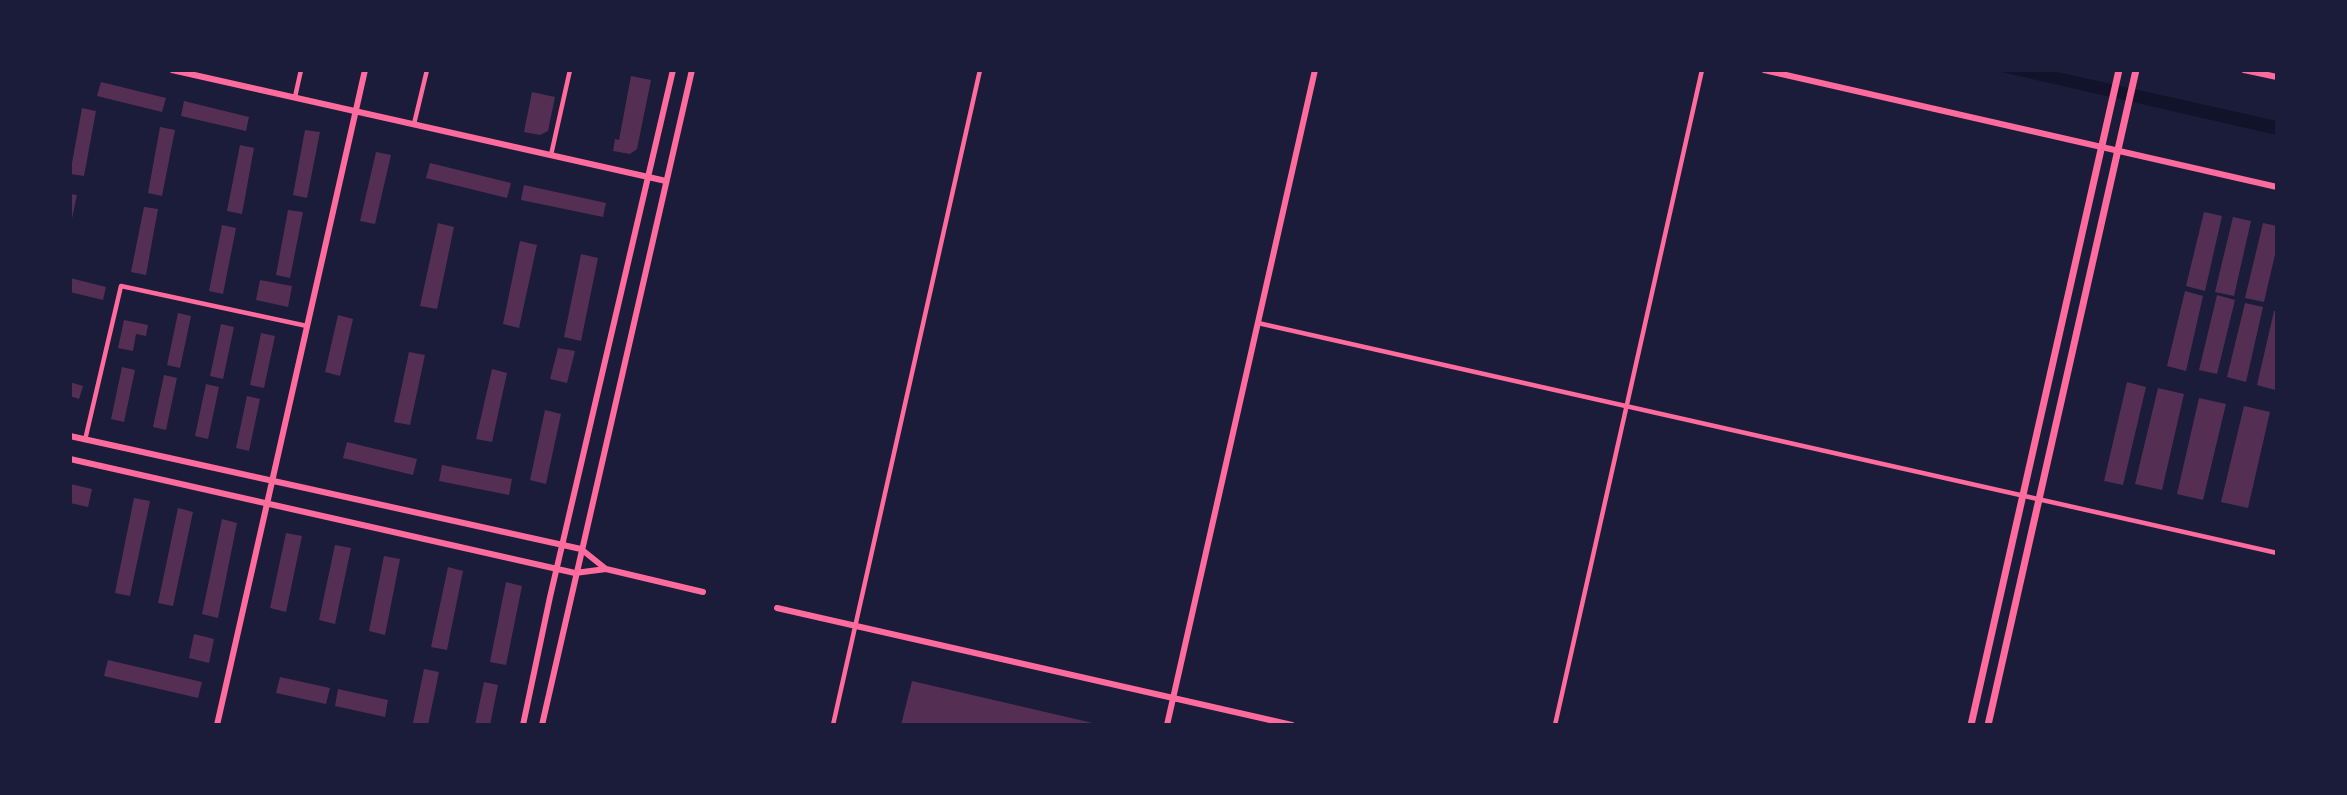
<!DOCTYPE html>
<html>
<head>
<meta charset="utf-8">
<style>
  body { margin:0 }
  #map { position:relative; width:2347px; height:795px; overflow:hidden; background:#1b1b3a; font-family:Quicksand,sans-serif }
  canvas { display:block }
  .frame { position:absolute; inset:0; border:72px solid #1b1b3a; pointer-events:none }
</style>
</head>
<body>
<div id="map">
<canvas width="2347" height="795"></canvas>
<div class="frame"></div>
</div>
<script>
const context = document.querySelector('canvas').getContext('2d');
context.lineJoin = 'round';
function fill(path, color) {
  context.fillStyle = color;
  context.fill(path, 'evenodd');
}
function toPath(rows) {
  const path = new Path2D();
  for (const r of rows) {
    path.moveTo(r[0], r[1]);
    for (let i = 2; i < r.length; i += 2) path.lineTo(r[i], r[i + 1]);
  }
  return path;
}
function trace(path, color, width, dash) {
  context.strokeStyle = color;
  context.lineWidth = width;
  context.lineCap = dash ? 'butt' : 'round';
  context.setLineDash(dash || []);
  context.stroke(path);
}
const water = toPath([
  [1993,70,2048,70,2277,121,2277,135]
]);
const building = toPath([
  [631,76,651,80,637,149,630,154,613,151,615,139,619,140],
  [101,82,166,98,162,112,97,96],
  [532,92,555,97,548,131,540,135,524,132],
  [184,101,249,117,246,131,181,116],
  [82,108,96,111,84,176,70,174],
  [160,127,175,130,162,196,148,193],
  [305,130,320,132,307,198,293,195],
  [240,145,254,148,242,214,227,211],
  [376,152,391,155,375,224,360,221],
  [430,163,511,183,507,198,426,178],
  [524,185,606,203,603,217,521,200],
  [70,194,77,195,71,223,70,223],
  [144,207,158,209,146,275,131,272],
  [288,210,303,212,290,278,276,275],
  [2204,212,2222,216,2205,291,2186,286],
  [2233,217,2251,221,2234,296,2215,292],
  [438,223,454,227,437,309,420,306],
  [2263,223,2277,226,2277,246,2264,302,2245,298],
  [222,225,236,228,223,294,209,291],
  [520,241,537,245,519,328,503,324],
  [581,254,598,258,581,341,564,337],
  [70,278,106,287,103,300,70,292],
  [260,280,292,286,288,307,256,300],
  [2185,291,2203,296,2186,371,2167,366],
  [2217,295,2235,300,2217,374,2199,370],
  [2245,303,2263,307,2246,382,2227,377],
  [2274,311,2277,311,2275,390,2257,385],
  [178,313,191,316,180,368,167,365],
  [338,315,353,319,340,376,325,372],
  [124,320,148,325,146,336,136,334,133,351,118,348],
  [221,324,234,327,223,379,210,376],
  [261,333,275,336,264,388,250,385],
  [558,348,575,351,567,383,550,379],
  [409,352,425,355,410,425,394,422],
  [122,367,135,370,124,422,111,419],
  [492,369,507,373,492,442,476,439],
  [164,375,177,378,166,430,153,427],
  [70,382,83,386,79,399,70,396],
  [2127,382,2146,387,2123,485,2104,481],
  [206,384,219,387,208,439,195,436],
  [2158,388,2184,394,2162,490,2135,484],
  [247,396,260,399,249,451,236,448],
  [2199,398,2226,404,2203,500,2177,494],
  [2244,406,2270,412,2248,508,2221,502],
  [545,410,561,414,546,484,530,480],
  [347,442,417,459,413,475,343,458],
  [442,465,512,479,509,495,439,481],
  [70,484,92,489,88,507,70,503],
  [134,498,150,501,130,596,115,593],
  [178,508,193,512,173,606,158,603],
  [222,519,237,523,218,618,202,614],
  [286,533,302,536,286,612,270,608],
  [335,545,351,548,335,624,319,620],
  [384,556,400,559,385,635,369,631],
  [448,567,463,571,447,650,431,647],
  [506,582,522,586,506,665,490,662],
  [194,634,214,639,209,663,189,658],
  [108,660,202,682,198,698,104,676],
  [424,669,439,672,428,725,413,723],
  [280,677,330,688,326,704,276,693],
  [912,681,1097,724,1097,725,901,725],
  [484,682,498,685,490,725,475,725],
  [338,689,388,700,385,717,335,706]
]);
const minor = toPath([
  [295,97,301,70],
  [414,124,427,70],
  [551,155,570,70],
  [1258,323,2277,553],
  [85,440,121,286,307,326],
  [833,725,980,70],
  [1555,725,1702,70]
]);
const tertiary = toPath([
  [172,70,666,181],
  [1764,70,2277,187],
  [2244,70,2277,77],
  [70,436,581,549,606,569],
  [70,459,575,573,606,569,703,592],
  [777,608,1292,725],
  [217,725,365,70],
  [523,725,550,597,673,70],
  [542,725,692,70],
  [1167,725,1315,70]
]);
const secondary = toPath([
  [1971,725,2119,70],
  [1988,725,2136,70]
]);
fill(water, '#12122b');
fill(building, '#542f53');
trace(minor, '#ff6b9d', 4.5);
trace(tertiary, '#ff6b9d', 6);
trace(secondary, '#ff6b9d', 7);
</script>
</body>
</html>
